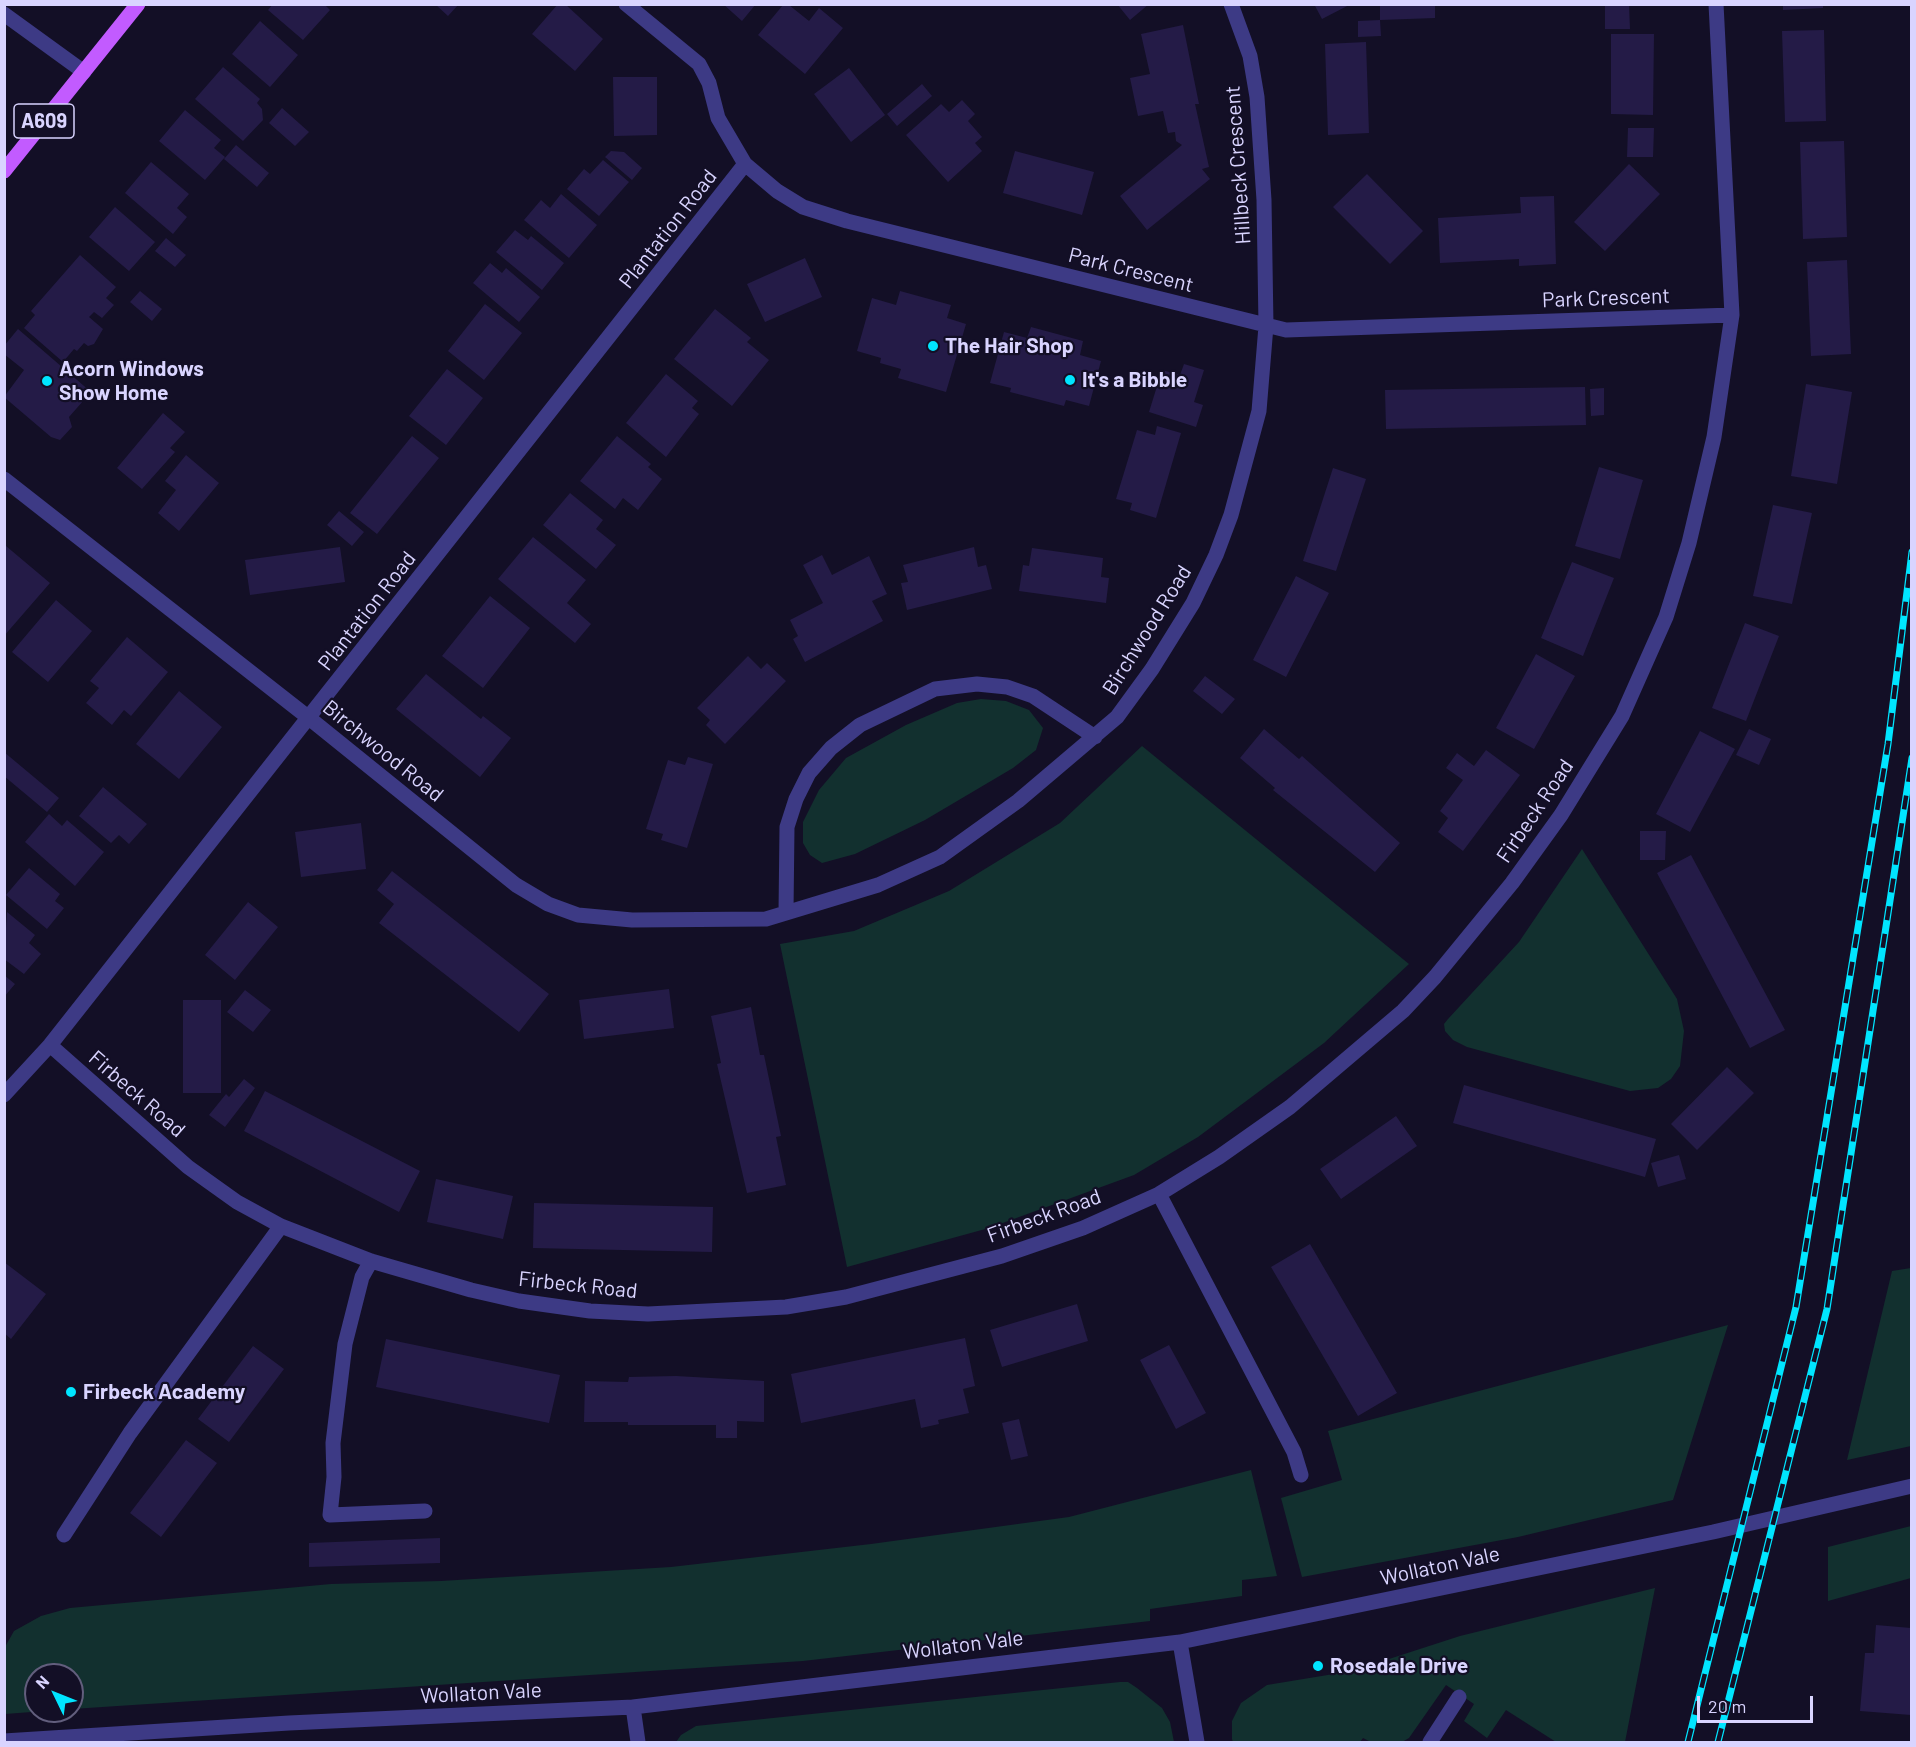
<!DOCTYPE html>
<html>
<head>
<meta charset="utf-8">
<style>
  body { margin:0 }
  #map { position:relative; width:1916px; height:1747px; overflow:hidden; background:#130f26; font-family:Barlow,sans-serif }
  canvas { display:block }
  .frame { position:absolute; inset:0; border:6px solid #d9d4ff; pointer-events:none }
  .north { position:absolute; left:24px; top:1663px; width:60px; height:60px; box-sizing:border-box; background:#130f26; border:2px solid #625e7d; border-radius:50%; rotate:313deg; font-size:16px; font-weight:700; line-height:24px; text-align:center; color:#d9d4ff }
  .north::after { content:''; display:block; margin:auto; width:21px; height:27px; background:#00e5ff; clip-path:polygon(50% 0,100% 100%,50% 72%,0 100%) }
  .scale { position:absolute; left:1697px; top:1696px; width:116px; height:27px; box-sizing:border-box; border:3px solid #d9d4ff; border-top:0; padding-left:8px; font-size:18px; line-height:21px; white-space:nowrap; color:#d9d4ff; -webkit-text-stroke:4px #130f26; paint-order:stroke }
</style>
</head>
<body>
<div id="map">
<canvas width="1916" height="1747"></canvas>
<div class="frame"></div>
<div class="north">N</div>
<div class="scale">20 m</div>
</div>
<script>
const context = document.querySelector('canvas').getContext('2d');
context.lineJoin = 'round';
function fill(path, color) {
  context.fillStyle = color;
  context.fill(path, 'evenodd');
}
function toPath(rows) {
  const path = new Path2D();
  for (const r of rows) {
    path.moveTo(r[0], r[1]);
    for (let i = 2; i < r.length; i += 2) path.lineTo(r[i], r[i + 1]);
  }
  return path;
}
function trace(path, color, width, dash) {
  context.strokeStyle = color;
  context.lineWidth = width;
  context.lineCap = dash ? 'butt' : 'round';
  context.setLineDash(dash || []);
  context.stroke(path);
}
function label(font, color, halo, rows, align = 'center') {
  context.font = font + ' Barlow,sans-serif';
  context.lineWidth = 4.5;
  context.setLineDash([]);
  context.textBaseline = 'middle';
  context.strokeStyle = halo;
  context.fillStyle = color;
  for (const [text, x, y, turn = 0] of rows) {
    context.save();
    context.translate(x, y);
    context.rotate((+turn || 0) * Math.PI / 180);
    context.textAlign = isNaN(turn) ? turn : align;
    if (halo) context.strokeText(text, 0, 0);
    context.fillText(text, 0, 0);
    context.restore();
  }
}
const green = toPath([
  [981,699,1006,701,1029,710,1043,728,1036,750,1013,768,925,820,855,854,822,863,810,855,803,843,803,822,819,790,846,758,906,725,957,703],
  [1142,746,1409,964,1324,1043,1198,1137,1134,1175,989,1228,847,1267,780,944,854,931,949,891,1060,823],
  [1582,849,1677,999,1684,1031,1680,1066,1671,1079,1658,1088,1630,1091,1467,1047,1453,1040,1445,1031,1444,1024,1448,1019,1519,942],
  [1911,1268,1911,1446,1847,1460,1892,1271],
  [1728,1325,1673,1500,1518,1537,1302,1577,1281,1498,1342,1480,1328,1431],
  [1251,1470,1277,1576,1242,1580,1242,1596,1150,1609,1150,1621,803,1661,72,1709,72,1675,36,1675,36,1711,45,1711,5,1714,5,1647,14,1631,41,1616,70,1608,331,1584,441,1581,671,1567,871,1544,1069,1517],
  [1911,1526,1911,1578,1828,1601,1828,1547],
  [1655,1588,1625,1742,1556,1742,1506,1710,1487,1738,1464,1721,1474,1704,1446,1685,1409,1738,1402,1742,1371,1742,1363,1738,1360,1742,1233,1742,1232,1739,1232,1721,1241,1703,1267,1685,1352,1671,1460,1636],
  [1120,1682,1128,1682,1137,1688,1162,1708,1170,1722,1174,1742,676,1742,681,1735,696,1726]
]);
const building = toPath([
  [273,4,324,4,330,10,303,40,268,10],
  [435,4,459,4,448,16],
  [558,4,565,4,603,39,575,71,532,34],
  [723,4,756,4,742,21],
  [1117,4,1149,4,1130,20],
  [1314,4,1351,4,1322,19],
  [1380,4,1435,4,1435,18,1380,20],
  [1605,4,1629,4,1630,29,1605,29],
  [1783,4,1823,4,1823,8,1783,10],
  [783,5,789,5,809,21,819,8,843,28,805,74,758,35],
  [1380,20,1381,36,1358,37,1358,21],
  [260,21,298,55,270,87,232,54],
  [1183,25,1199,104,1195,104,1209,167,1202,169,1210,179,1147,230,1120,196,1182,145,1176,141,1175,132,1168,133,1163,111,1138,116,1130,78,1150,74,1141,34],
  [1824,30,1826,121,1785,122,1782,31],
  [1611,34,1654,34,1653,115,1611,114],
  [1366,42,1369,133,1328,135,1325,44],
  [223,67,260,99,257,103,262,109,263,120,243,141,195,99],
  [849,68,885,115,851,142,814,94],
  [613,77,657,77,657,135,614,136],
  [922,84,932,96,897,126,887,114],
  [962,100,975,114,968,121,982,137,975,143,982,151,948,182,906,135,941,104,949,112],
  [282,108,309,132,295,146,269,123],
  [185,110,221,140,214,148,225,157,205,180,159,141],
  [1628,128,1654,128,1653,157,1627,157],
  [1844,141,1847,237,1803,239,1800,142],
  [236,145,269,173,257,187,224,159],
  [611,151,624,152,642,168,632,180,605,157],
  [1015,151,1094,172,1082,215,1003,193],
  [603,160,629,182,599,216,567,189,584,169,590,174],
  [151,162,189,194,177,208,187,217,173,234,125,193],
  [1629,164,1660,194,1605,251,1574,222],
  [1367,174,1423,231,1390,264,1333,207],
  [561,194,597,225,569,258,524,220,541,200,550,208],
  [1554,196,1556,264,1519,266,1519,259,1440,263,1438,218,1521,213,1520,197],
  [115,207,155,242,129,271,89,237],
  [515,230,528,240,531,236,564,263,542,290,496,252],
  [166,238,186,255,175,267,155,251],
  [80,255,116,287,106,298,114,305,102,318,94,312,89,317,103,329,94,344,88,346,84,343,77,351,74,349,63,362,24,328,35,315,31,311],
  [805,258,822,297,765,322,747,284],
  [1847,260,1851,354,1811,356,1807,262],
  [490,263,502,273,506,268,540,297,519,322,473,283],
  [140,291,162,309,152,321,130,302],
  [900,291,951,305,947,318,966,324,946,392,898,378,901,369,880,363,881,358,857,351,872,298,896,305],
  [485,304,522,333,484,380,448,351],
  [715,309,751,338,747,342,769,360,732,406,674,359],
  [1031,327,1083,341,1080,355,1101,361,1089,406,1066,400,1064,406,1010,392,1011,388,990,383,1004,332,1027,338],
  [18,329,91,392,69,417,72,427,60,440,51,437,4,397,24,370,4,354,4,346],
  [1184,364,1204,370,1194,402,1203,405,1196,427,1149,412,1162,370,1180,375],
  [447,369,483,398,446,445,409,416],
  [666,374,698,401,692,408,699,414,666,457,626,423],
  [1806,384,1852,392,1837,484,1791,476],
  [1585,387,1586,425,1386,429,1385,390],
  [1604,388,1604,415,1591,416,1590,389],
  [163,413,185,432,170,448,175,452,142,489,117,468],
  [1157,426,1181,433,1156,518,1130,510,1132,503,1116,499,1137,430,1155,435],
  [412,436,439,458,377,534,350,513],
  [617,436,651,464,648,467,662,479,638,510,623,498,615,509,580,481],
  [186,455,219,483,179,531,158,513,176,490,165,481],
  [1599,467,1643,480,1620,559,1575,546],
  [1333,468,1366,479,1336,571,1303,561],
  [570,493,603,520,596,529,616,545,596,569,543,525],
  [1773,505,1812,513,1792,604,1753,596],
  [339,511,364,532,352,546,327,525],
  [533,537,586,580,567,603,591,624,575,643,498,579],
  [6,546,50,583,4,636,4,548],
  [340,547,345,582,250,595,245,560],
  [974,547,978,567,986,565,992,589,907,610,901,583,908,582,903,565],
  [1032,548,1103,558,1101,577,1109,578,1106,603,1019,591,1023,565,1029,566],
  [822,555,832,575,869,556,887,594,872,601,883,621,805,662,793,639,798,636,790,620,823,603,803,565],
  [1572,562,1614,578,1583,656,1541,638],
  [1296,576,1329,593,1286,677,1253,660],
  [490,596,530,628,483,688,442,656],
  [56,600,92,631,48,682,12,652],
  [1745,623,1779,636,1746,721,1712,708],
  [127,637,168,672,131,716,124,710,112,725,86,703,99,688,90,681],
  [1536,654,1575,676,1534,749,1496,728],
  [748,656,761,669,767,663,786,681,725,744,706,725,710,720,697,708],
  [426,674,481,719,483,716,511,738,480,777,396,709],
  [1205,676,1235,699,1222,714,1193,691],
  [179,691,222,727,179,779,136,744],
  [1264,729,1299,759,1302,756,1400,843,1375,872,1273,790,1275,788,1240,758],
  [1749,729,1771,739,1759,765,1736,755],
  [1700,731,1735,749,1690,832,1656,814],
  [1486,750,1520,775,1463,851,1438,832,1448,818,1440,811,1463,780,1446,768,1457,753,1474,766],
  [4,752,59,798,47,812,4,776],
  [688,757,713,764,687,848,661,840,663,834,646,829,668,760,685,765],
  [103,787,147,824,129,844,119,835,111,843,79,816],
  [49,814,62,826,67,820,104,852,75,886,25,842],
  [361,823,366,869,301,877,295,832],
  [1640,831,1666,831,1665,860,1640,860],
  [1691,855,1785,1030,1750,1048,1657,873],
  [29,868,60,894,55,901,64,908,47,929,6,895],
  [392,871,549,994,519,1032,379,923,394,904,377,890],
  [248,902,278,927,235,980,205,955],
  [7,912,35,935,29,943,41,954,24,974,4,959],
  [4,975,15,984,4,997],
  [669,989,674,1028,584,1039,579,1000],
  [245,990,271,1010,253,1032,227,1012],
  [183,1000,221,1000,221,1093,183,1093],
  [751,1007,760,1055,764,1055,781,1136,776,1137,786,1185,747,1193,717,1064,721,1063,711,1016],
  [1727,1067,1754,1093,1697,1150,1671,1124],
  [244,1079,255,1088,225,1127,209,1115,226,1094,229,1097],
  [1464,1085,1656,1139,1645,1177,1453,1123],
  [265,1091,420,1171,399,1212,244,1131],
  [1396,1116,1417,1146,1341,1199,1320,1169],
  [1679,1155,1686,1179,1658,1187,1651,1163],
  [436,1179,513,1196,503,1239,427,1222],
  [534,1203,713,1207,712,1252,533,1248],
  [1310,1244,1397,1393,1358,1416,1271,1267],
  [4,1262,46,1294,11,1339,4,1333],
  [1077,1304,1088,1341,1002,1367,990,1330],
  [965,1338,975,1386,963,1389,969,1413,938,1420,939,1424,921,1428,915,1399,801,1423,791,1374],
  [386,1339,560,1375,549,1423,376,1387],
  [1169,1345,1206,1413,1176,1429,1140,1360],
  [253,1346,284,1369,229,1442,198,1419],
  [676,1376,764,1381,764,1422,737,1421,737,1438,716,1438,716,1425,628,1425,628,1422,584,1422,585,1381,628,1382,629,1377],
  [1019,1419,1028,1456,1011,1460,1002,1423],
  [186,1440,217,1463,161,1537,130,1513],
  [440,1538,440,1563,309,1567,309,1543],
  [1876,1625,1911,1628,1911,1715,1860,1711,1865,1653,1874,1653]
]);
const minor = toPath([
  [626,4,699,64,709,83,718,118,745,164,777,191,803,207,847,221,1286,330,1732,315],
  [4,14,84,72],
  [4,479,309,718,516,885,548,904,578,915,632,920,766,919,878,885,940,857,1018,801,1117,717,1152,669,1193,603,1216,555,1231,515,1259,411,1266,326,1264,200,1257,97,1250,56,1231,4],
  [786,912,787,827,796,799,809,773,831,748,860,725,935,689,977,684,1007,687,1033,696,1095,737],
  [50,1045,188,1167,237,1202,281,1226,371,1261,471,1290,519,1301,590,1311,648,1314,786,1307,846,1297,1002,1256,1083,1228,1159,1194,1219,1157,1290,1107,1403,1011,1435,977,1512,883,1561,815,1622,716,1666,617,1689,543,1714,437,1732,315,1716,4],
  [4,1095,50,1045,745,164],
  [1159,1194,1294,1452,1301,1475],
  [371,1261,362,1277,345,1344,333,1443,334,1477,330,1515,425,1511],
  [64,1535,130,1433,281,1226],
  [1180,1642,1197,1742],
  [633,1707,638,1742],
  [4,1741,289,1723,633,1707,1180,1642,1713,1532,1912,1486],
  [1430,1742,1459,1697]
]);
const major = toPath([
  [4,171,138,4]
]);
const rail = toPath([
  [1688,1742,1796,1307,1888,744,1912,552],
  [1718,1742,1827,1309,1912,758]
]);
const markers = [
  [933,346,6,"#00e5ff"],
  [1070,380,6,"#00e5ff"],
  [47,381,6,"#00e5ff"],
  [71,1392,6,"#00e5ff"],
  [1318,1666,6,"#00e5ff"]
];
const shields = [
  [44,121,60]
];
const shieldNames = [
  ["A609",44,121]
];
const streetNames = [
  ["Hillbeck Crescent",1238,165,-94],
  ["Plantation Road",668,229,-52],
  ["Park Crescent",1131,270,14],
  ["Park Crescent",1606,298,-2],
  ["Plantation Road",367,611,-52],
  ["Birchwood Road",1147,630,-58],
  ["Birchwood Road",383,751,39],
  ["Firbeck Road",1535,811,-56],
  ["Firbeck Road",137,1094,41],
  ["Firbeck Road",1044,1216,-20],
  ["Firbeck Road",578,1285,6],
  ["Wollaton Vale",1440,1566,-12],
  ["Wollaton Vale",963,1645,-7],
  ["Wollaton Vale",481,1693,-3]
];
const poiNames = [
  ["The Hair Shop",945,346],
  ["Acorn Windows",59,369],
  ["Show Home",59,393],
  ["It's a Bibble",1082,380],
  ["Firbeck Academy",83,1392],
  ["Rosedale Drive",1330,1666]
];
fill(green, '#12302f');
fill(building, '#241b47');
trace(minor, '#3d3a85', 15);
trace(major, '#c25bff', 15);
trace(rail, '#00e5ff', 7);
trace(rail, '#130f26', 4.5, [14]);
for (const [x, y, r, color] of markers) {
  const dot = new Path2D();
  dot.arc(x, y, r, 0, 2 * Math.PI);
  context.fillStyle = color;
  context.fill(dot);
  trace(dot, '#130f26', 2);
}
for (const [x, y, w] of shields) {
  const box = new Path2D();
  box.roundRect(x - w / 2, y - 17, w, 34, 4.5);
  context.fillStyle = '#130f26';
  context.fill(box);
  trace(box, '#d9d4ff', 1.5);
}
label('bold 20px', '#d9d4ff', null, shieldNames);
label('21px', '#d9d4ff', '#130f26', streetNames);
label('bold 21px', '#d9d4ff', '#130f26', poiNames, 'left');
</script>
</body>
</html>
